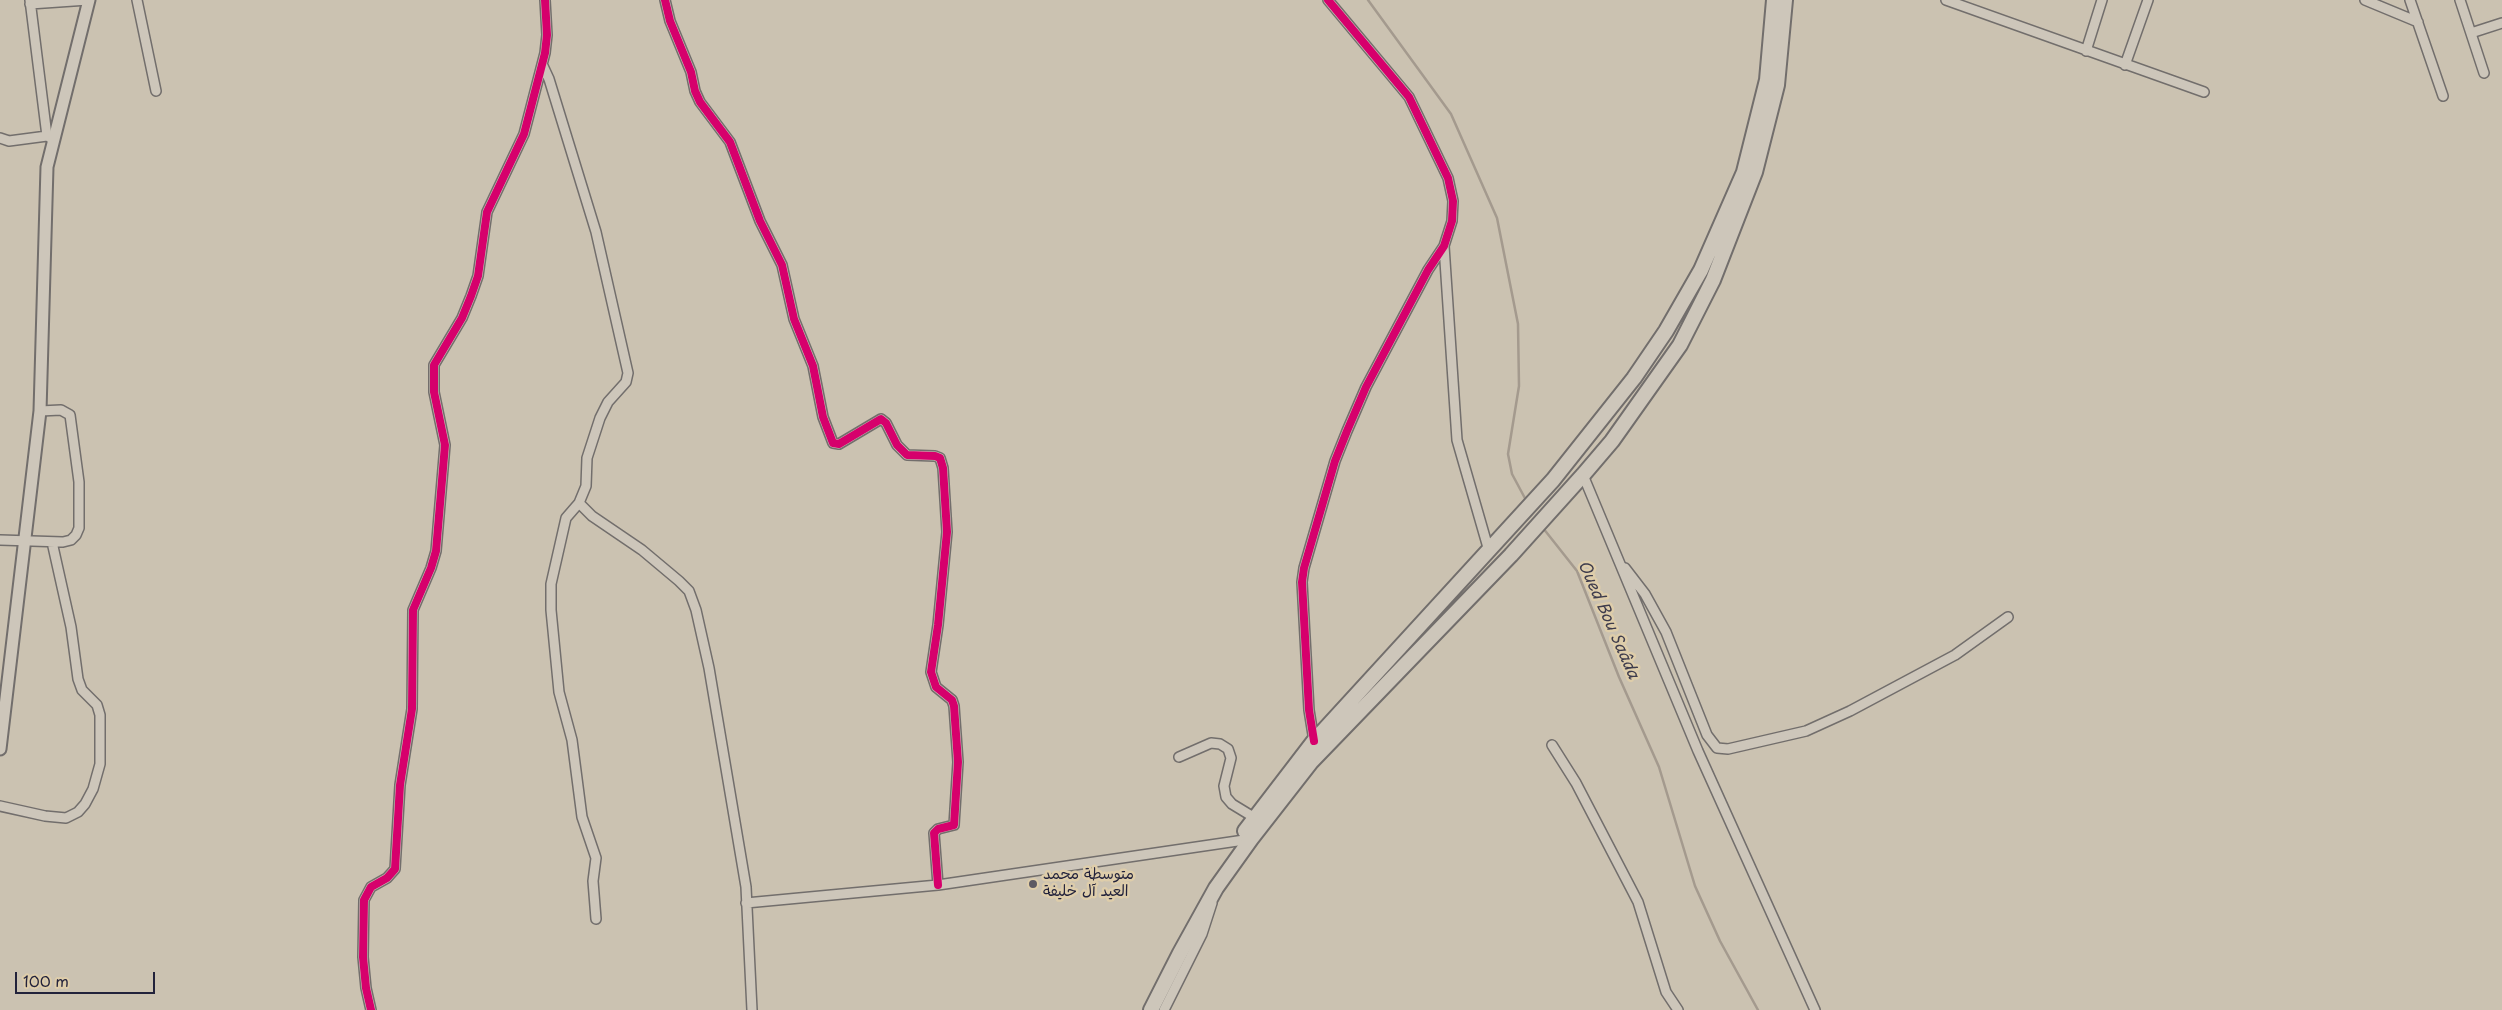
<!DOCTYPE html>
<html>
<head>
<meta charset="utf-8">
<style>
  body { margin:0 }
  #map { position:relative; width:2502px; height:1010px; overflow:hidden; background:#cbc2b1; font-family:"Playpen Sans",sans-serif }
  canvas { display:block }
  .scale { position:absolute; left:15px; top:972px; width:140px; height:22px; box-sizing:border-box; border:2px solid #22223b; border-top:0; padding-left:6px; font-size:15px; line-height:18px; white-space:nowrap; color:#22223b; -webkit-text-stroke:4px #decdaa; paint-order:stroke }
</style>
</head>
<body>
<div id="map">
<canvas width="2502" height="1010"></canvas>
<div class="scale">100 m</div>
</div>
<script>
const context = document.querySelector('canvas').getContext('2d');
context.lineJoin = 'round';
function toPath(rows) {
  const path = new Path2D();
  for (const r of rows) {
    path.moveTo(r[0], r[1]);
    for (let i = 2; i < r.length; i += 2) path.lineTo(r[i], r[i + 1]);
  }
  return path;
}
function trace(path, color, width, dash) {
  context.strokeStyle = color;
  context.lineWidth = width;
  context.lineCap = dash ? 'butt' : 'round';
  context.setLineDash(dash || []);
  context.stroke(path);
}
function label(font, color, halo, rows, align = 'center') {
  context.font = font + ' "Playpen Sans","Playpen Sans Arabic",sans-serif';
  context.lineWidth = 5;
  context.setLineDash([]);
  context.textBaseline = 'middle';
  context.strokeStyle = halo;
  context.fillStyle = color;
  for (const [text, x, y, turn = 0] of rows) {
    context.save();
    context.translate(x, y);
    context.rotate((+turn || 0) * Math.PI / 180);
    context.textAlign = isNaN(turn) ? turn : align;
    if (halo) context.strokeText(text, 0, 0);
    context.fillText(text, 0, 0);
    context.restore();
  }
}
const stream = toPath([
  [1368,0,1451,114,1497,218,1518,324,1519,386,1508,454,1512,474,1527,502],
  [1543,528,1577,571,1619,677,1659,767,1695,886,1720,941,1758,1010]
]);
const street = toPath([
  [30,0,47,136],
  [137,0,156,91],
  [665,0,670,21,691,72,695,91,700,102,730,142,760,221,782,265,794,319,813,366,823,417,833,443,839,444,881,419,886,423,897,445,907,455,935,456,940,458,943,468,947,532,938,625,931,672,936,687,952,700,954,706,958,762,954,825,938,829,934,833,938,885],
  [1946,0,2204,92],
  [2365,0,2418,22],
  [2410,0,2443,96],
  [2460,0,2484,73],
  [30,4,88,0],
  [2471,33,2502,23],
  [2086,51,2102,0],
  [2125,65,2148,0],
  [543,66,549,79,596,232,628,373,626,382,608,402,600,418,587,458,586,486,579,503,566,518,551,584,551,610,559,692,572,740,582,817,596,858,593,881,596,919],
  [0,138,9,141,47,136,52,139],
  [1444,246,1457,440,1489,551],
  [1583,475,1698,751,1815,1010],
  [579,503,592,516,642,550,679,581,689,591,696,610,709,668,746,887,752,1010],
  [0,540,63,542,71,540,76,535,79,528,79,482,70,415,61,410,40,411],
  [1625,568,1645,594,1666,632,1707,735,1717,748,1728,749,1806,731,1850,711,1955,655,2008,617],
  [1314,741,1309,710,1302,582,1304,568,1335,461,1347,431,1366,387,1428,270,1444,246,1452,221,1453,201,1448,178,1409,97,1328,0],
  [1552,745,1576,783,1638,902,1666,992,1678,1010],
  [1179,757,1211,743,1220,744,1228,749,1231,758,1224,786,1226,797,1232,804,1255,818],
  [0,806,45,816,66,818,78,812,85,804,93,789,100,764,100,715,97,705,82,690,78,679,71,627,52,542],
  [746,903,938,885,1251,839],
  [371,1010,366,988,363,957,364,900,371,887,387,878,395,869,400,785,412,709,413,610,431,568,436,551,445,445,434,392,434,365,462,318,471,296,478,276,487,212,524,134,545,53,547,35,545,0],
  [1164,1010,1202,934,1212,903]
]);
const secondary = toPath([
  [0,749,40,411,47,167,89,0]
]);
const primary = toPath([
  [1245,831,1314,741,1553,480,1634,378,1666,331,1701,270,1744,172,1767,80,1774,0],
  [1151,1010,1180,953,1216,888,1251,839,1311,762,1511,555,1583,475,1612,441,1680,345,1713,280,1755,172,1777,85,1785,0]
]);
const cycleway = toPath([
  [665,0,670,21,691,72,695,91,700,102,730,142,760,221,782,265,794,319,813,366,823,417,833,443,839,444,881,419,886,423,897,445,907,455,935,456,940,458,943,468,947,532,938,625,931,672,936,687,952,700,954,706,958,762,954,825,938,829,934,833,938,885],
  [1314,741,1309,710,1302,582,1304,568,1335,461,1347,431,1366,387,1428,270,1444,246,1452,221,1453,201,1448,178,1409,97,1328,0],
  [371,1010,366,988,363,957,364,900,371,887,387,878,395,869,400,785,412,709,413,610,431,568,436,551,445,445,434,392,434,365,462,318,471,296,478,276,487,212,524,134,545,53,547,35,545,0]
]);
const markers = [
  [1033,884,5,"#5d5a64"]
];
const poiNames = [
  ["متوسطة محمد",1043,875],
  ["العيد آل خليفة",1043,892]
];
const waterNames = [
  ["Oued Bou Saâda",1608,620,66]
];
trace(stream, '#a49a8e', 2.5);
trace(street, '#726e6c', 12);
trace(secondary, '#726e6c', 15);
trace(primary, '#726e6c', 18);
trace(street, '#cdc6ba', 9);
trace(secondary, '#cdc6ba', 11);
trace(primary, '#cdc6ba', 14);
trace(cycleway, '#d6006c', 8);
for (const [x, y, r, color] of markers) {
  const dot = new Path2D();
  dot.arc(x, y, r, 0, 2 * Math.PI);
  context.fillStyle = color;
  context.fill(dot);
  trace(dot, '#decdaa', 2);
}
label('15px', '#22223b', '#decdaa', poiNames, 'left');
label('italic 16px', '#3e3c4c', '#decdaa', waterNames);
</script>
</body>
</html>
